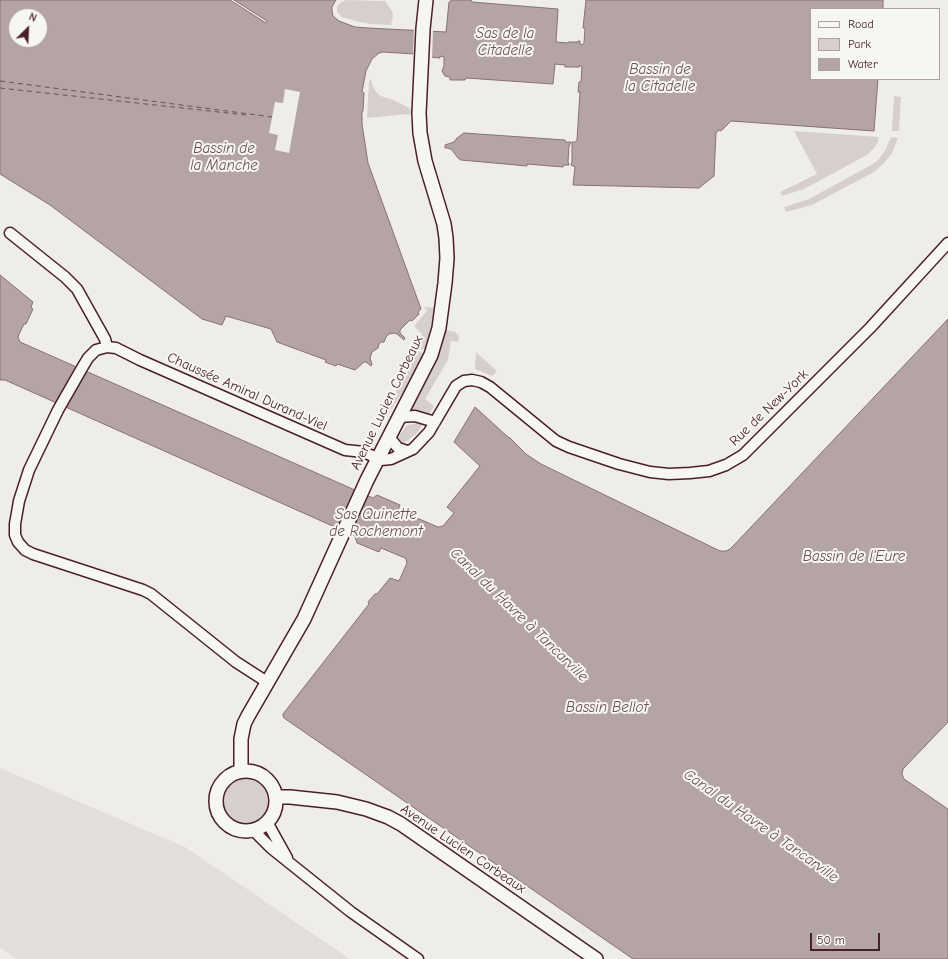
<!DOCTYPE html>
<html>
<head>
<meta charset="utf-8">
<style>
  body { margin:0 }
  #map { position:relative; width:948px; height:959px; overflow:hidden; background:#efedea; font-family:"Comic Neue",sans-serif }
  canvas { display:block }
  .legend { position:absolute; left:810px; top:8px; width:130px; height:72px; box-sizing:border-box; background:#f6f6f2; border:1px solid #b1a0a2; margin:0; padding:5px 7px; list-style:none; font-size:12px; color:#4a1f2b }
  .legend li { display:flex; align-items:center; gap:8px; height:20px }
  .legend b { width:20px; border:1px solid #b1a0a2 }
  .north { position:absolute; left:8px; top:8px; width:40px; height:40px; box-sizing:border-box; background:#f6f6f2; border:1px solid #b1a0a2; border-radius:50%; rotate:24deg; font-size:11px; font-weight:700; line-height:16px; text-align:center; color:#4a1f2b }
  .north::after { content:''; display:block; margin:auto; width:14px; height:18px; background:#4a1f2b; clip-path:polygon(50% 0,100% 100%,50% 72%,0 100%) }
  .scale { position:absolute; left:810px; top:933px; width:70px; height:18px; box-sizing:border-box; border:2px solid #4a1f2b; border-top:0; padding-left:5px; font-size:12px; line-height:14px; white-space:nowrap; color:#4a1f2b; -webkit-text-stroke:3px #f6f6f2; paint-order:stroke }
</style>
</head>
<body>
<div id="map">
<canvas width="948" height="959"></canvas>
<ul class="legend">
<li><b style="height:5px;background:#f6f6f2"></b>Road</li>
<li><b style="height:11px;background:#d7cfce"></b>Park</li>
<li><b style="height:11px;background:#b4a4a5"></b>Water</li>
</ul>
<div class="north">N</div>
<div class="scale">50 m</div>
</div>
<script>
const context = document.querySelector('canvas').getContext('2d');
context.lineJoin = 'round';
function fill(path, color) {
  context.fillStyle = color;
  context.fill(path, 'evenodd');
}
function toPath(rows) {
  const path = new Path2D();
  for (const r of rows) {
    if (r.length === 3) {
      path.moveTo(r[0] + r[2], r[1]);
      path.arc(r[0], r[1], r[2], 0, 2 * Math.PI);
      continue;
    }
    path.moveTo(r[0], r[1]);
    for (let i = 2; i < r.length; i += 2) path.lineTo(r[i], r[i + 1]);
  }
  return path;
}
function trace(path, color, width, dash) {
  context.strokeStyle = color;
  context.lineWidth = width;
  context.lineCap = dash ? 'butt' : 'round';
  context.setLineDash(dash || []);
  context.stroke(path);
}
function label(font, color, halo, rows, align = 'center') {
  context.font = font + ' "Comic Neue",sans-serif';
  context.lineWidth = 4;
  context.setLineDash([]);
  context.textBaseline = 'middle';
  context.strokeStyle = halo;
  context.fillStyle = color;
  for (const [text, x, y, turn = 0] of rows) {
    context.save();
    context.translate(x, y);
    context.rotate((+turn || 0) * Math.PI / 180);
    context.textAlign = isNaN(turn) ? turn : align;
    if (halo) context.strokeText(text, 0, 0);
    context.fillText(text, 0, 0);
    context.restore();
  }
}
const built = toPath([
  [0,768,185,847,350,959,16,959,0,948]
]);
const green = toPath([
  [346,0,385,1,392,11,393,16,392,20,391,25,371,24,359,22,342,17,337,12,337,7,339,4],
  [370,79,371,80,373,86,376,92,381,96,393,100,406,106,410,109,411,112,410,115,407,114,367,118,369,82],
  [894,96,901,97,899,131,892,131],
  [794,131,879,137,878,142,874,148,867,155,804,189,782,196,780,192,817,174],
  [891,137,898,138,892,153,884,163,874,172,812,205,786,212,784,207,809,199,871,165,878,160,885,151],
  [424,307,434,308,426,350,418,348,422,338,422,334,414,326,427,311],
  [446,330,455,332,459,336,458,342,451,341,448,360,425,399,434,406,429,415,410,413,428,378,441,350],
  [417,350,425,354,406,387,387,416,384,414,411,364],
  [476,352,497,371,492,376,475,369],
  [416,423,423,424,416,434,407,441,403,444,398,441,399,436,406,426],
  [246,800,23]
]);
const water = toPath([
  [0,0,230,0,266,23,267,21,234,0,336,0,332,7,332,11,333,16,339,21,355,27,368,28,446,32,449,2,452,0,471,0,472,2,558,9,556,42,567,43,568,42,578,42,578,41,580,41,580,44,582,45,584,43,585,28,583,28,586,0,883,0,883,9,811,9,811,79,878,79,874,131,731,121,721,131,719,130,716,133,714,176,699,188,573,185,575,167,571,165,572,162,572,142,575,142,577,140,580,92,578,92,579,82,581,82,582,66,579,66,579,67,565,67,565,65,555,64,553,84,466,78,465,80,450,80,450,77,445,76,442,71,444,66,444,57,440,56,440,58,430,57,430,55,383,52,379,53,372,59,366,71,362,92,364,93,363,111,362,112,362,124,368,163,421,309,418,312,419,314,412,321,410,320,400,330,400,333,405,338,404,340,397,334,394,333,389,334,386,337,384,342,381,342,379,344,378,348,372,352,370,358,372,364,371,366,366,362,364,362,355,370,337,364,336,366,325,362,326,360,277,342,271,329,226,316,222,325,202,319,50,205,0,174,0,0],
  [16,16,40,16,40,40,16,40,16,16],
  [464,133,565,140,565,142,571,142,569,146,568,162,569,165,564,165,563,167,527,164,527,166,461,160,458,158,452,150,448,148,445,148,445,145,454,142,457,138,464,133],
  [0,275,33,302,31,307,33,309,26,324,24,324,19,334,18,337,20,342,373,498,377,495,400,505,398,510,438,527,443,526,454,513,447,507,480,466,454,442,475,407,509,438,509,437,526,454,541,464,720,551,726,551,730,549,734,545,948,319,948,722,903,769,902,774,904,779,948,809,948,959,633,959,284,718,283,716,283,714,369,604,368,602,375,594,377,594,390,578,399,581,407,563,406,559,405,558,381,548,379,552,357,543,355,536,5,380,0,380,0,275]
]);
const pier = toPath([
  [414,29,433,30,432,59,429,59,428,57,413,56],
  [285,89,300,92,289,153,275,150,278,135,269,133,275,102,283,103]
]);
const ferry = toPath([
  [0,81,272,117],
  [0,88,246,115]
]);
const minor = toPath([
  [10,233,65,277,77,289,105,339,107,347],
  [399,417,415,416,435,422],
  [389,437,398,448,407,451],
  [267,682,236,662,151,594,143,590,33,554,25,550,18,542,15,535,15,524,19,501,29,470,58,410,82,368,88,358,96,350,107,347,116,348,140,360,345,450,364,452,381,460,391,459,413,449,429,432,456,386,464,381,472,380,481,382,490,387,556,441,569,447,619,464,650,472,669,474,690,473,709,471,726,465,743,455,870,328,948,243],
  [267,822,287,858],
  [253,830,271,848,351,912,418,959]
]);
const major = toPath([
  [241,771,241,739,244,724,248,716,304,619,367,480,431,355,439,328,445,283,447,258,446,238,444,224,425,161,420,133,419,113,423,29,426,0],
  [246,801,30],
  [276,797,290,797,337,802,366,809,388,817,401,824,596,959]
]);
const streetNames = [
  ["Chaussée Amiral Durand-Viel",247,392,24],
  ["Avenue Lucien Corbeaux",387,403,-64],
  ["Rue de New-York",769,408,-44],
  ["Avenue Lucien Corbeaux",463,849,34]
];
const waterNames = [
  ["Sas de la",505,34],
  ["Citadelle",505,51],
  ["Bassin de",660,70],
  ["la Citadelle",660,87],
  ["Bassin de",224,149],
  ["la Manche",224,166],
  ["Sas Quinette",376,515],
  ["de Rochemont",376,532],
  ["Bassin de l'Eure",854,557],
  ["Canal du Havre à Tancarville",519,615,44],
  ["Bassin Bellot",607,708],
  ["Canal du Havre à Tancarville",761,826,35]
];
fill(built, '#e3dedc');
fill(green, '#d7cfce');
fill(water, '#b4a4a5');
trace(water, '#8a6f74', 1);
fill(pier, '#efedea');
trace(ferry, '#6f4e56', 1, [5, 4]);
trace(minor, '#4a1f2b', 13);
trace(major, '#4a1f2b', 16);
trace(minor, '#f6f6f2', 10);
trace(major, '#f6f6f2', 13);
label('14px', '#4a1f2b', '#f6f6f2', streetNames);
label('italic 15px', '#6f4e56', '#f6f6f2', waterNames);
</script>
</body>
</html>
